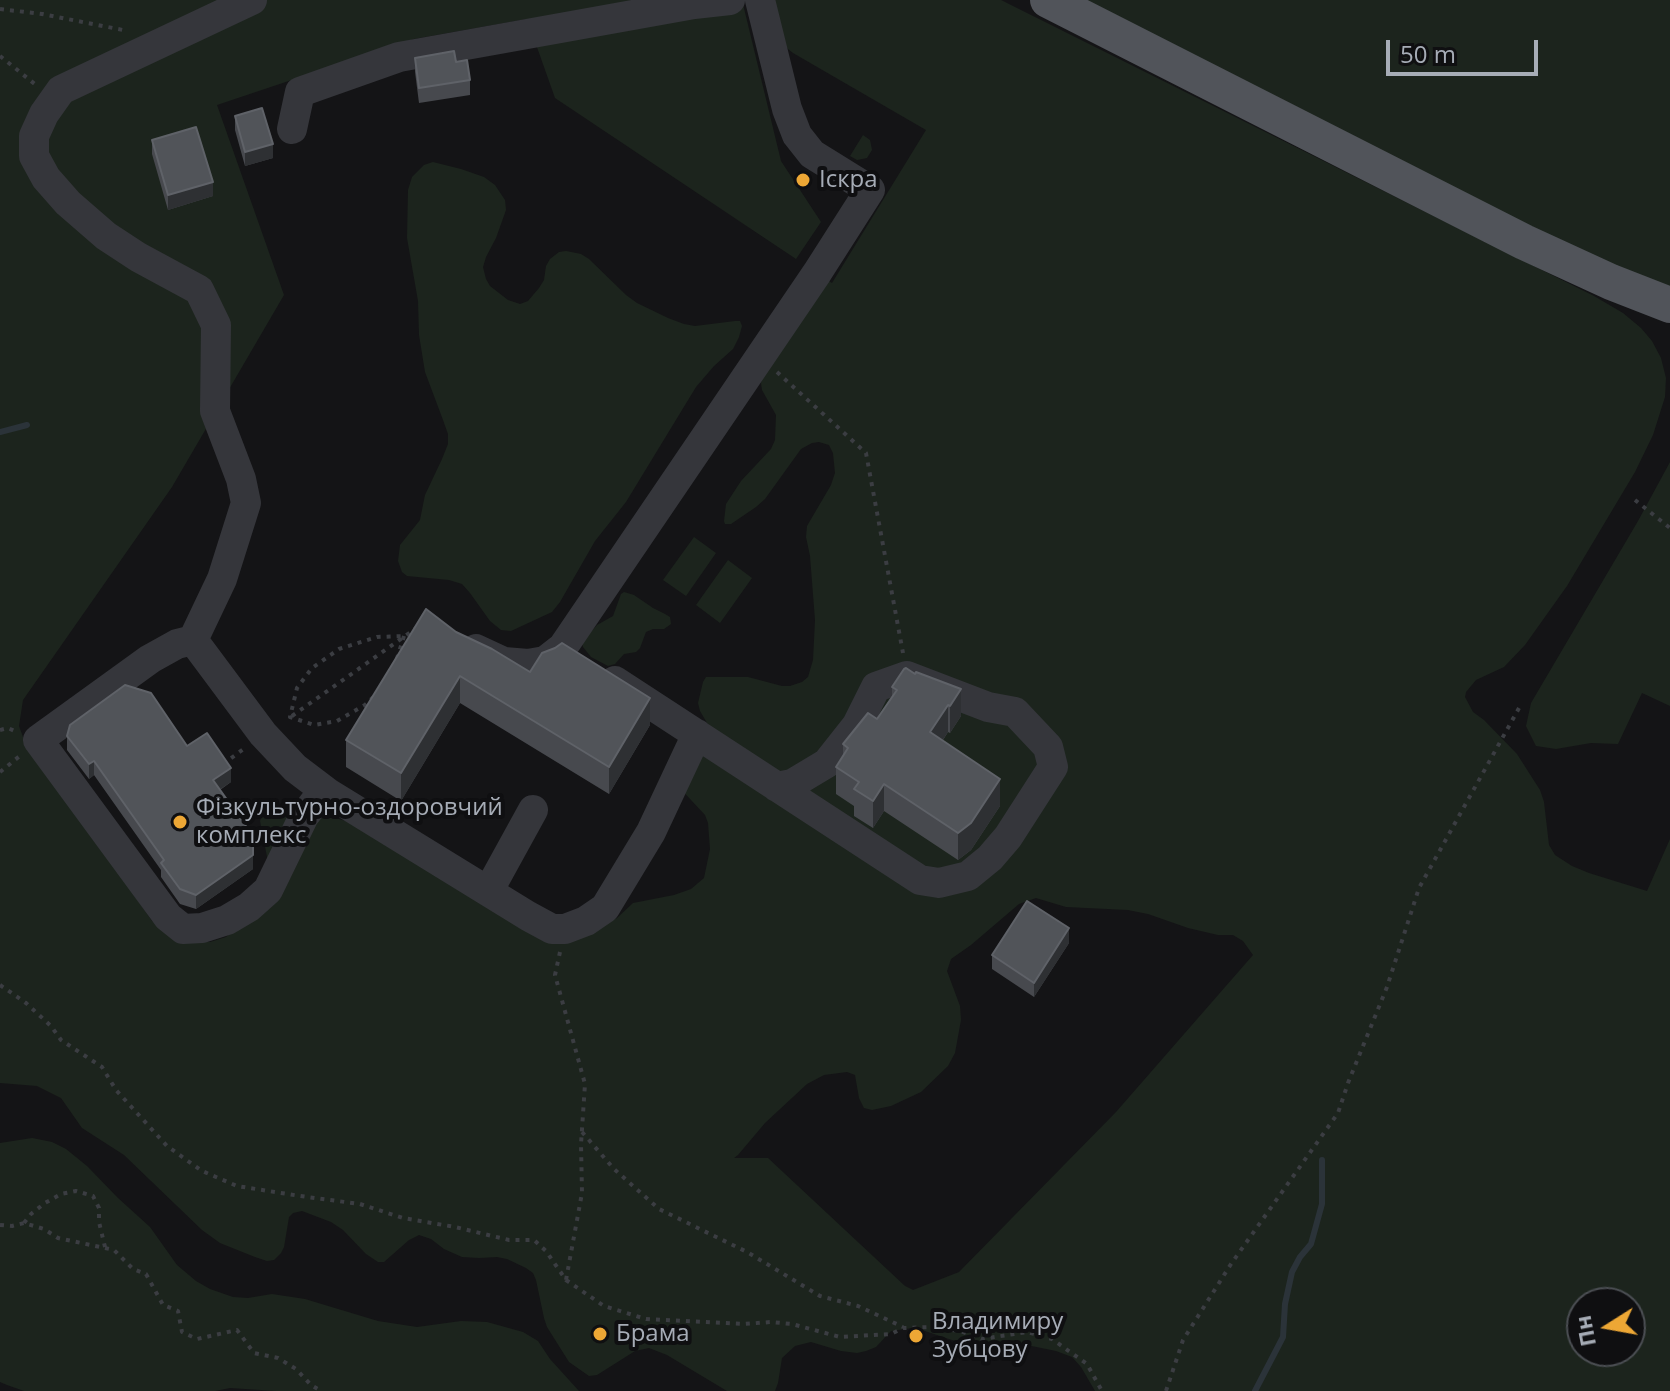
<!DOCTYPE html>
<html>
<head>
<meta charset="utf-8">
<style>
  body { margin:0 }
  #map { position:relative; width:1670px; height:1391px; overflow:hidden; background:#141416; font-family:"Open Sans",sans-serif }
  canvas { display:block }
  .north { position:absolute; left:1566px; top:1287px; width:80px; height:80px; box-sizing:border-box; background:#0f0f11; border:2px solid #4b4e53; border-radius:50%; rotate:259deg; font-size:22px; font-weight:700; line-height:32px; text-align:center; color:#a6acb6 }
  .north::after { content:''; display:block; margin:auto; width:28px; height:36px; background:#eda735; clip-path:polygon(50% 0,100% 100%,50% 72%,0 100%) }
  .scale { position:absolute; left:1386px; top:40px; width:152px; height:36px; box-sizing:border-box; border:4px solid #a6acb6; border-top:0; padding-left:10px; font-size:24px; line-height:28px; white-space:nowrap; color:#a6acb6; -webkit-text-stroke:6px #0f0f11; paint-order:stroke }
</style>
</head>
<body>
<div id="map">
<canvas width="1670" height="1391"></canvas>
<div class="north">Пн</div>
<div class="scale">50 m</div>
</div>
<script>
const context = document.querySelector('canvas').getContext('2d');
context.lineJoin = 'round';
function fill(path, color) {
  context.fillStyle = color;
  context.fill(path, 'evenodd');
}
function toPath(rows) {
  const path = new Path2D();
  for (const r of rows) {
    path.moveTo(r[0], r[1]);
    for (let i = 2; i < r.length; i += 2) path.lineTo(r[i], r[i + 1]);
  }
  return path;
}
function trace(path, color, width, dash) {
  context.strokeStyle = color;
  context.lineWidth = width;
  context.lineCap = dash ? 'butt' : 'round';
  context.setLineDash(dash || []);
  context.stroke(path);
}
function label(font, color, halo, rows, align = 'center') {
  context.font = font + ' "Open Sans",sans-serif';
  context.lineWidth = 8;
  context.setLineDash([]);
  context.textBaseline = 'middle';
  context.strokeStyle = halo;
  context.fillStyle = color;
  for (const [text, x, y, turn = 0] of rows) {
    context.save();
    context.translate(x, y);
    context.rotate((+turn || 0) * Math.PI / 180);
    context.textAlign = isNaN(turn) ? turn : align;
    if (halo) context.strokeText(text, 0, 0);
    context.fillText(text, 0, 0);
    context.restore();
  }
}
const green = toPath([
  [0,0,742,0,781,161,821,222,796,259,555,98,527,19,414,39,217,105,284,295,172,487,23,700,19,726,23,737,54,778,152,921,173,936,189,941,210,942,226,937,262,905,268,862,260,821,262,816,269,811,285,805,304,807,328,816,357,824,559,944,617,918,633,903,674,895,691,889,704,878,710,849,708,823,705,815,677,785,710,728,700,711,698,703,703,682,706,677,748,677,782,686,790,686,802,682,808,677,813,660,815,620,810,556,806,537,807,526,831,485,835,473,833,453,829,445,819,442,812,443,801,449,765,499,756,507,731,524,725,524,724,521,726,504,741,481,771,449,775,440,776,415,762,390,761,383,763,373,822,277,832,283,926,130,793,53,783,45,772,0,1001,0,1594,296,1623,313,1641,328,1652,341,1661,358,1666,378,1665,397,1653,435,1635,472,1567,586,1525,645,1504,667,1476,680,1466,692,1465,697,1473,712,1484,720,1517,754,1540,790,1544,802,1549,845,1555,855,1572,866,1589,873,1647,891,1670,839,1670,1391,1095,1391,1081,1367,1072,1357,1056,1351,1012,1342,977,1347,970,1346,919,1329,912,1328,891,1331,876,1347,866,1351,857,1353,841,1351,811,1342,795,1346,782,1358,778,1383,775,1391,727,1391,667,1355,649,1348,635,1351,597,1375,589,1376,569,1362,547,1327,544,1318,536,1280,533,1273,526,1268,507,1259,497,1257,479,1258,462,1257,444,1249,431,1239,419,1235,409,1240,384,1262,378,1262,366,1254,343,1230,331,1222,302,1211,293,1213,289,1217,284,1247,281,1253,274,1260,267,1261,255,1257,220,1243,202,1230,124,1155,82,1128,61,1098,37,1086,0,1083],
  [1036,898,1066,907,1128,910,1148,914,1188,928,1218,935,1233,935,1243,941,1253,955,1116,1112,959,1272,913,1290,905,1286,768,1158,734,1158,738,1155,765,1123,807,1084,824,1075,847,1072,855,1075,859,1098,864,1108,872,1110,891,1106,921,1092,948,1066,955,1053,961,1020,960,1006,947,971,951,959,971,945,1019,904],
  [1582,1303,1630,1303,1630,1351,1582,1351],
  [1069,0,1670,0,1670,290,1580,258],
  [863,135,870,140,872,150,867,158,857,160,850,156],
  [433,162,461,169,484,177,495,185,505,200,506,210,496,238,486,257,483,267,486,279,490,286,508,300,520,304,528,301,539,288,544,280,546,266,550,259,559,252,566,251,581,254,589,259,626,295,637,303,668,318,684,324,695,326,735,321,740,321,742,326,739,337,733,349,714,366,696,387,626,502,595,541,560,602,552,612,511,631,501,630,490,621,470,593,462,584,449,580,407,576,402,572,398,561,400,545,420,520,425,495,442,459,448,444,448,434,443,420,425,372,419,335,418,301,407,238,408,190,412,177,424,165],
  [1670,462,1670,706,1642,693,1618,744,1591,743,1556,749,1536,746,1526,726,1531,703,1638,521],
  [694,537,716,553,686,596,663,580],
  [728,560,752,578,720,623,696,605],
  [624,592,634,595,653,608,665,614,670,617,671,624,664,629,653,629,646,632,640,648,636,652,624,654,615,664,608,666,591,657,583,647,582,642,597,625,613,616,621,594],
  [32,1138,52,1142,66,1149,87,1166,118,1198,150,1227,177,1265,196,1281,210,1289,233,1297,248,1298,272,1294,305,1299,378,1321,417,1327,461,1321,487,1322,523,1332,538,1341,550,1359,579,1391,276,1391,230,1388,215,1391,24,1391,7,1385,0,1382,0,1143]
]);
const stream = toPath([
  [0,432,27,425],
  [1255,1391,1283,1337,1285,1304,1292,1272,1300,1257,1311,1244,1322,1204,1322,1160]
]);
const path = toPath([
  [0,9,42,14,128,31],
  [0,56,36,85],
  [777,372,866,453,903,653],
  [1635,500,1670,528],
  [404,636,390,681,365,705,337,721,314,725,290,717,297,688,312,668,339,649,377,637,404,636],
  [292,716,415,629],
  [0,730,8,728,17,732],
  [223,764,245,748],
  [0,772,21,755],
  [560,952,555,975,585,1084,581,1144,582,1193,566,1280],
  [0,985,26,1003,51,1026,61,1040,102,1067,116,1090,167,1146,202,1171,237,1186,300,1196,360,1204,403,1218,455,1227,509,1240,534,1240,546,1251,566,1280,604,1306,646,1319,744,1324,771,1322,792,1324,840,1337,891,1334,903,1328,931,1327,960,1331,982,1339,1027,1332,1052,1339,1087,1364,1102,1391],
  [582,1132,614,1169,659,1209,747,1252,820,1296,858,1306,903,1327],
  [24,1223,31,1214,45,1203,61,1194,76,1191,93,1196,99,1208,99,1222,105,1247],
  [0,1225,12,1226,24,1223,44,1229,58,1238,114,1250,133,1269,146,1274,163,1305,178,1311,182,1332,197,1339,237,1330,254,1353,278,1358,296,1369,311,1385,321,1391],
  [1166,1391,1183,1340,1231,1264,1338,1113,1348,1083,1387,987,1419,888,1519,708]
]);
const minor = toPath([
  [687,0,694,4,730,0],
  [292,129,300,92,399,57,694,4],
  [193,640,222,579,246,503,241,479,215,411,216,325,199,290,138,257,106,236,68,203,46,178,34,156,34,136,44,114,61,90,252,0],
  [476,649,504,662,528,664,545,661,563,647,817,273,870,190,812,154,797,135,787,109,760,0],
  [615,681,920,880,939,883,968,876,990,858,1008,837,1053,767,1048,747,1015,712,988,707,907,676,876,687,857,725,827,763,792,784,777,787],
  [324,790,304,816,268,890,249,907,227,920,202,928,183,929,168,917,38,740,150,659,177,644,193,640,263,734,295,768,324,790,328,793,528,916,552,929,565,929,586,921,605,908,651,832,697,734],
  [489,890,533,810]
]);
const major = toPath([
  [1048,0,1524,242,1611,282,1670,305]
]);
const wall = toPath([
  [415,58,456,62,470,80,470,95,419,103,415,72],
  [235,116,273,158,245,166,235,130],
  [152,140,213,196,168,210,152,154],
  [456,632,530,672,555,648,650,725,609,794,460,703,401,801,346,767,346,740],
  [904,669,961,716,950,733,948,732,943,740,1000,806,971,850,958,860,884,811,873,828,854,816,854,806,836,794,836,767,843,756,843,744,877,719,892,696,892,687],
  [67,736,187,746,231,782,220,790,253,869,196,909,180,904,161,877,161,870,94,775,89,779,67,750],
  [1069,943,1034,997,992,969,992,955]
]);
const shadedWall = toPath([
  [273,144,273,158,245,166,245,152],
  [213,182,213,196,168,210,168,195],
  [460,676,460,703,401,801,401,773],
  [961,689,961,716,950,733,950,706],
  [650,698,650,725,609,794,609,767],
  [948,705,948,732,930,759,930,732],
  [94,761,94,775,89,779,89,764],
  [231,768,231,782,213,794,213,780],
  [1000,779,1000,806,971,850,958,860,958,833],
  [884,784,884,811,873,828,873,801],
  [253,855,253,869,196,909,196,895],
  [1069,928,1069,943,1034,997,1034,983]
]);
const building = toPath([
  [454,51,456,62,467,60,470,80,419,88,415,58,454,51],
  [262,108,273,144,245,152,235,116,262,108],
  [196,127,213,182,168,195,152,140,196,127],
  [426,609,456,632,492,649,530,672,542,653,555,648,562,643,650,698,609,767,460,676,401,773,346,740,426,609],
  [906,668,915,674,916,672,961,689,950,706,948,705,930,732,1000,779,971,823,958,833,884,784,873,801,854,789,859,782,836,767,848,748,843,744,868,713,877,719,897,690,892,687,904,669,906,668],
  [125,685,151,693,187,746,207,733,231,768,213,780,253,836,253,855,196,895,180,889,161,863,164,860,94,761,89,764,67,736,70,725,125,685],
  [1027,901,1069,928,1034,983,992,955,1027,901]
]);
const markers = [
  [803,180,8,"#eda735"],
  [180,822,8,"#eda735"],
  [600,1334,8,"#eda735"],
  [916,1336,8,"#eda735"]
];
const poiNames = [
  ["Іскра",819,180],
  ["Фізкультурно-оздоровчий",196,808],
  ["комплекс",196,836],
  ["Владимиру",932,1322],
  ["Зубцову",932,1350],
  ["Брама",616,1334]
];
fill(green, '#1c241d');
trace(stream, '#2b3339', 6);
trace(path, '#3b3d42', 4, [4, 6]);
trace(minor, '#35363b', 30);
trace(major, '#51545a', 36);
fill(wall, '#47494e');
fill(shadedWall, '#2e3033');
fill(building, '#515459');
trace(building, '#5f6268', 2);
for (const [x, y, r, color] of markers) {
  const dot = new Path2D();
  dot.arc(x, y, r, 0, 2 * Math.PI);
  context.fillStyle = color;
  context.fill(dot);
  trace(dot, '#0f0f11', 3);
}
label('24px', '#a6acb6', '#0f0f11', poiNames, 'left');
</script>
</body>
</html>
